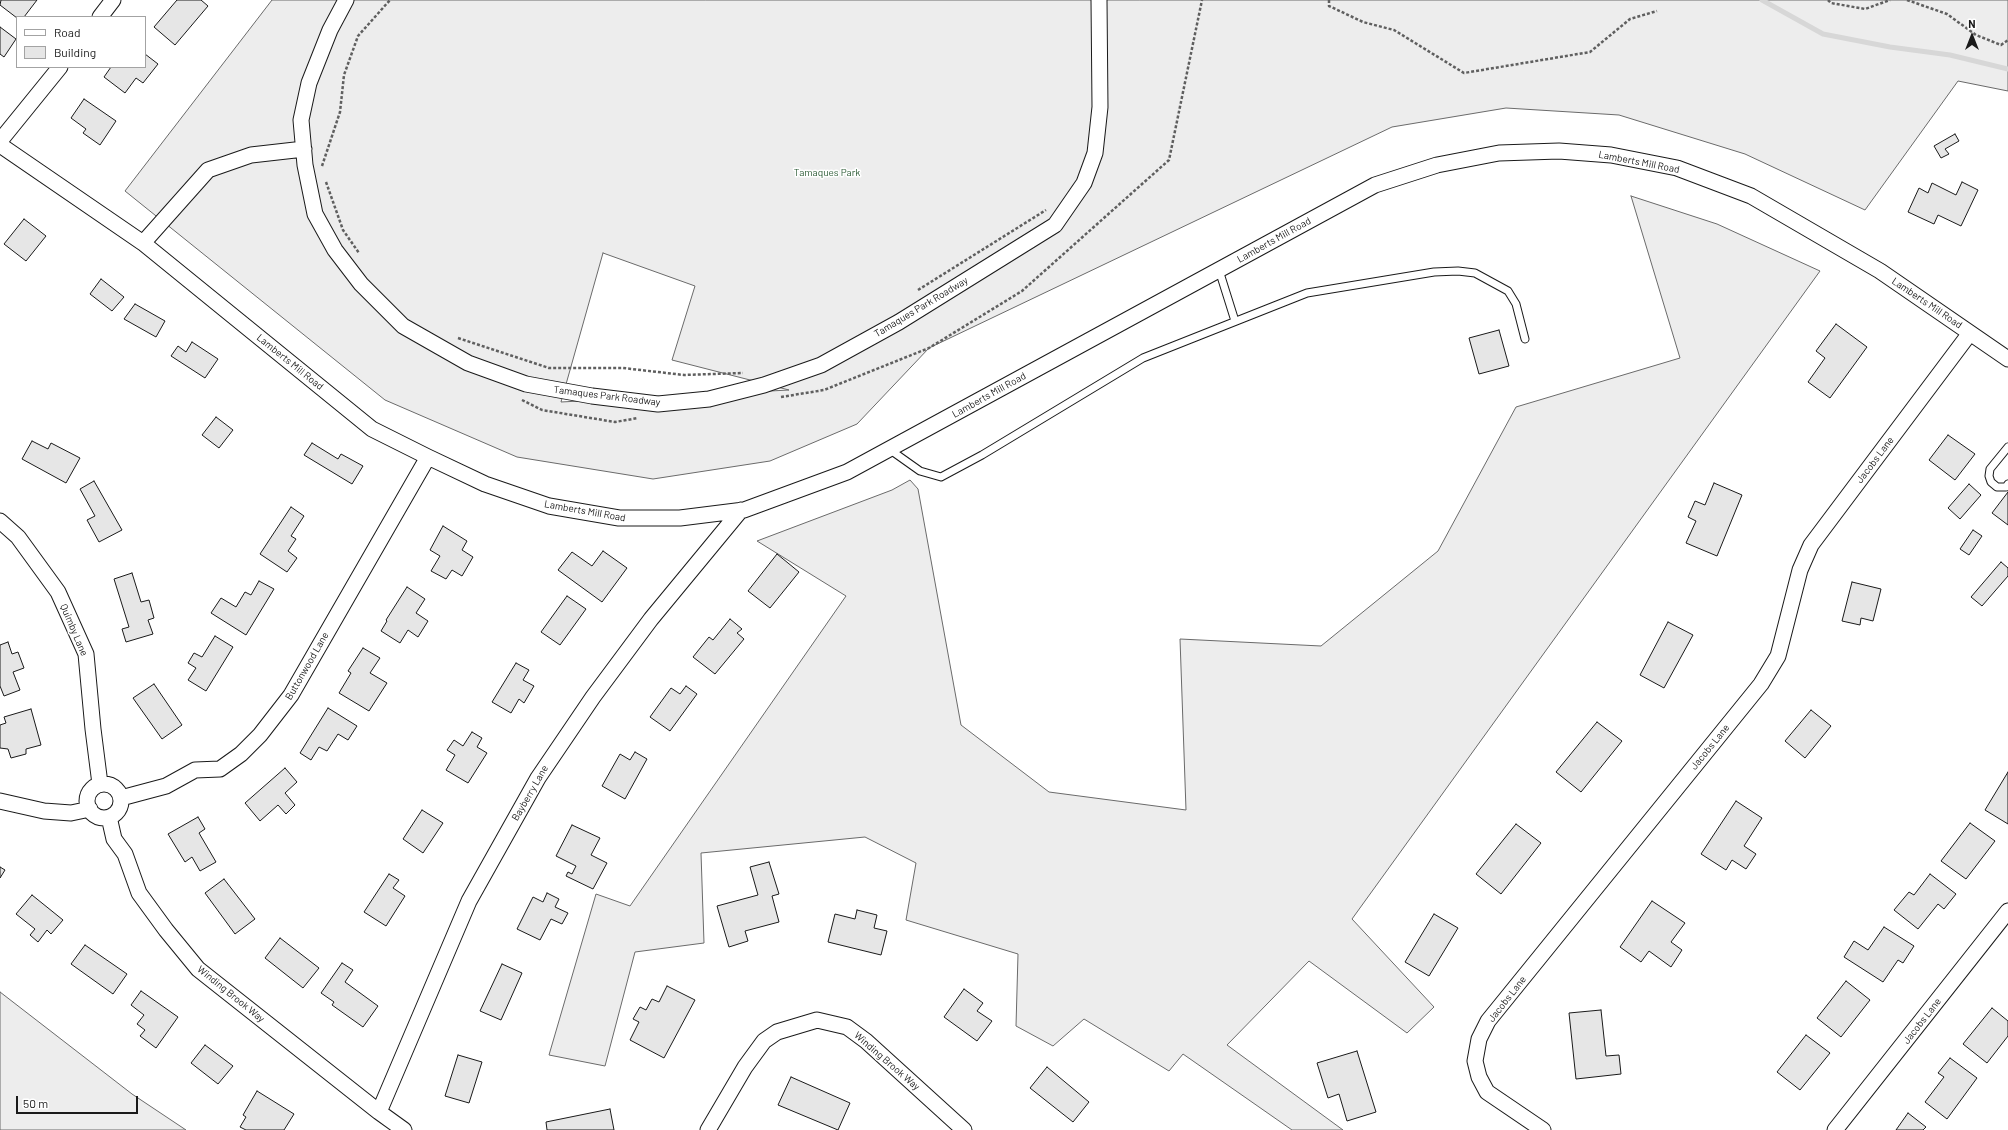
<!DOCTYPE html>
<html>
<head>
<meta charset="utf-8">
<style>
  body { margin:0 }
  #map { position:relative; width:2008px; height:1130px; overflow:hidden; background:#fff; font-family:Barlow,sans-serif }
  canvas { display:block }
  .legend { position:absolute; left:16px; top:16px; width:130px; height:52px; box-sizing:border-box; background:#fff; border:1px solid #a3a3a3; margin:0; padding:5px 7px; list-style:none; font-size:12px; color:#1a1a1a }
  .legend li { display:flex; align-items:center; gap:8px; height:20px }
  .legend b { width:20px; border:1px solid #a3a3a3 }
  .north { position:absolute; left:1952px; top:16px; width:40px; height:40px; -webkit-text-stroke:3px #fff; paint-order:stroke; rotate:0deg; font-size:11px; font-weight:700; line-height:16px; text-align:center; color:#1a1a1a }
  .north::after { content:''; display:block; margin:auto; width:14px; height:18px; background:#1a1a1a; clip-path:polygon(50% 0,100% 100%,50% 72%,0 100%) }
  .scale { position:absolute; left:16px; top:1096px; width:122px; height:18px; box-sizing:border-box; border:2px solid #1a1a1a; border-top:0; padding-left:5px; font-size:12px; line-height:14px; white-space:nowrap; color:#1a1a1a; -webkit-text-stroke:3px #fff; paint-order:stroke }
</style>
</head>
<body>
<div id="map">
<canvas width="2008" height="1130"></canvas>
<ul class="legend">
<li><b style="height:5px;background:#fff"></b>Road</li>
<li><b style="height:11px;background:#e6e6e6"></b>Building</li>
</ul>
<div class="north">N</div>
<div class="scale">50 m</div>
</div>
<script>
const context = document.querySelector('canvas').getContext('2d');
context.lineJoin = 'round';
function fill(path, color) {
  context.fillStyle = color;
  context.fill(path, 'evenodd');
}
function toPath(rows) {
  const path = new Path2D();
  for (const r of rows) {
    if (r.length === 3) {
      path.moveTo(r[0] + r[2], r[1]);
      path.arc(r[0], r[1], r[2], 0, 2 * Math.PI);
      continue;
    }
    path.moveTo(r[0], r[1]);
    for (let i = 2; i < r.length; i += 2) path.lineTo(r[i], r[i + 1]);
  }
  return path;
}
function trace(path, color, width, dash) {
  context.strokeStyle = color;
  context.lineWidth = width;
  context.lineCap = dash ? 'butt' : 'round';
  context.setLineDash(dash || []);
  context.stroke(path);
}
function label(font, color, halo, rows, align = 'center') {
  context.font = font + ' Barlow,sans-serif';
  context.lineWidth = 3;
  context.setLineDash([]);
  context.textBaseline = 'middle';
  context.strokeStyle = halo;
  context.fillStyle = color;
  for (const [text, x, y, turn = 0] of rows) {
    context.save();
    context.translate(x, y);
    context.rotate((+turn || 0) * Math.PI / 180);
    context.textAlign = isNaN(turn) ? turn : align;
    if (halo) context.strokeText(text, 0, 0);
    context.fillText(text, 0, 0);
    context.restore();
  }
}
const built = toPath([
  [272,0,2008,0,2008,91,1958,81,1865,210,1745,154,1619,115,1506,108,1392,127,929,348,857,424,770,461,653,479,517,457,385,400,125,191,272,0],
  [603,253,695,286,672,360,789,390,561,402,603,253],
  [1631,196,1717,224,1820,271,1352,919,1434,1007,1407,1033,1309,961,1227,1045,1343,1130,1292,1130,1183,1054,1169,1071,1084,1019,1053,1046,1016,1026,1018,954,906,920,916,863,865,837,701,853,704,943,635,952,605,1066,549,1055,596,894,630,906,846,596,757,541,892,490,910,480,918,489,961,725,1049,792,1186,810,1180,639,1321,646,1438,551,1516,407,1680,358,1631,196],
  [0,992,132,1094,186,1130,0,1130,0,992]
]);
const stream = toPath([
  [1762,0,1823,34,1890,47,1950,55,2008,69]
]);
const building = toPath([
  [1,0,37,0,24,17,17,18,0,5,1,0],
  [177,0,201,0,208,6,175,45,154,27,177,0],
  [0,27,16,39,4,57,0,54,0,27],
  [145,54,158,64,143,83,136,78,125,93,104,77,111,67,145,67,145,54],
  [84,99,116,121,100,145,83,133,86,129,71,118,84,99],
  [1955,134,1959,141,1945,149,1949,154,1941,158,1934,146,1955,134],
  [1962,182,1978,190,1961,226,1938,215,1934,224,1908,212,1919,188,1928,193,1932,183,1956,195,1962,182],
  [24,219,46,236,26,261,4,244,24,219],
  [101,279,124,297,112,311,90,294,101,279],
  [135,304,165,321,156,337,124,319,135,304],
  [1836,324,1867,347,1830,398,1808,382,1825,358,1816,351,1836,324],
  [1499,330,1509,366,1479,374,1469,338,1499,330],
  [192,342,218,359,205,378,171,356,178,346,186,352,192,342],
  [216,417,233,430,219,448,202,435,216,417],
  [1948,435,1975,454,1955,480,1929,460,1948,435],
  [32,441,48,449,51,443,80,458,66,483,22,459,32,441],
  [312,443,338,459,341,454,363,466,352,484,304,455,312,443],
  [94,481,122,530,99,542,87,520,95,516,80,489,94,481],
  [1714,483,1742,495,1717,556,1686,543,1696,521,1688,517,1695,501,1705,505,1714,483],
  [1969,484,1981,495,1960,519,1948,508,1969,484],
  [2008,492,2008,525,1992,513,2008,492],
  [291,507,304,516,291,536,296,539,288,551,297,558,287,572,260,554,291,507],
  [443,526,467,541,462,550,473,557,462,576,452,570,446,579,431,571,440,556,430,550,443,526],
  [1973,530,1982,536,1969,555,1960,549,1973,530],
  [603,551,627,568,602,602,558,570,572,552,592,566,603,551],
  [777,554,799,572,770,608,748,591,777,554],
  [2001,562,2008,568,2008,576,1982,606,1971,597,2001,562],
  [132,573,141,602,149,600,154,618,148,620,153,634,126,642,122,629,129,627,114,579,132,573],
  [259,581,274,589,246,635,211,613,221,598,236,607,245,592,251,595,259,581],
  [1852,582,1881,589,1873,621,1861,618,1860,625,1842,621,1852,582],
  [407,587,425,599,416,613,428,621,418,637,408,630,400,643,381,631,387,621,386,620,407,587],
  [567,596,586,609,560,645,541,632,567,596],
  [730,619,742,629,737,633,744,639,715,674,693,657,709,637,713,640,730,619],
  [1668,622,1693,635,1664,688,1640,675,1668,622],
  [215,636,233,647,206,691,188,680,196,668,188,663,194,653,202,657,215,636],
  [8,642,12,654,18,652,24,668,13,672,20,690,4,696,0,686,0,645,8,642],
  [363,648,380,658,370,673,387,683,369,711,339,693,351,673,348,671,363,648],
  [516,663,529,670,523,680,534,686,524,703,519,699,511,713,492,702,516,663],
  [154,684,182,725,162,739,133,698,154,684],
  [686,686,697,694,670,731,650,717,671,688,680,694,686,686],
  [328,708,357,726,348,740,338,734,327,751,319,747,311,760,300,753,328,708],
  [31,709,41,745,26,749,26,754,11,758,8,749,0,748,0,725,6,723,4,717,31,709],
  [1811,710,1831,726,1805,758,1785,741,1811,710],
  [1597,722,1622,741,1581,792,1556,772,1597,722],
  [472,732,482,738,477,747,487,753,468,783,446,770,455,755,447,750,454,740,463,746,472,732],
  [635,752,647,759,625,799,602,786,620,754,630,760,635,752],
  [285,768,297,782,285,793,295,805,286,814,278,805,260,821,245,803,285,768],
  [2008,772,2008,824,1985,810,2008,772],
  [1736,801,1762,818,1744,846,1756,854,1746,869,1732,860,1726,870,1701,854,1736,801],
  [422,810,443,823,423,853,403,839,422,810],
  [198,817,205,829,199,833,216,862,200,871,192,857,185,862,168,834,198,817],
  [1970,823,1995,841,1966,879,1941,861,1970,823],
  [1516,824,1541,843,1501,894,1476,874,1516,824],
  [572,825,600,838,591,855,607,863,593,889,566,876,568,872,572,874,576,866,556,856,572,825],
  [769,862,779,894,772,896,779,922,745,931,748,941,729,947,717,906,758,895,750,867,769,862],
  [0,867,5,870,0,878,0,867],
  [389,874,399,880,393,888,405,896,386,926,364,912,389,874],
  [1930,874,1956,894,1944,909,1938,904,1918,929,1894,910,1909,892,1914,895,1930,874],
  [224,879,255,919,235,934,205,893,224,879],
  [547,893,559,899,555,907,568,913,562,924,551,919,540,940,517,929,533,897,543,902,547,893],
  [32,895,63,920,51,934,47,930,38,942,30,935,35,929,16,914,32,895],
  [1652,901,1685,923,1671,942,1682,950,1671,967,1649,951,1641,962,1620,947,1652,901],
  [857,910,877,915,874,928,887,931,881,955,828,942,835,914,855,919,857,910],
  [1434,914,1458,928,1429,976,1405,962,1434,914],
  [1884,927,1914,946,1903,963,1898,960,1883,982,1844,957,1854,941,1868,950,1884,927],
  [280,938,319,968,303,988,265,958,280,938],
  [85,945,127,974,113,994,71,964,85,945],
  [342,963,353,970,345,982,378,1006,363,1027,332,1005,334,1002,321,993,342,963],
  [502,964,522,973,501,1020,480,1011,502,964],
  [1846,981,1870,1000,1841,1037,1817,1018,1846,981],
  [667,986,695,1000,664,1058,630,1040,639,1022,633,1019,640,1007,646,1010,652,999,659,1002,667,986],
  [964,989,983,1003,977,1011,992,1021,977,1041,944,1017,964,989],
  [141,991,178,1017,156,1048,140,1036,145,1030,137,1024,144,1015,131,1005,141,991],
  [1992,1008,2008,1021,2008,1036,1987,1063,1963,1044,1992,1008],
  [1601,1010,1606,1056,1619,1055,1621,1074,1576,1079,1569,1013,1601,1010],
  [1806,1035,1830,1053,1800,1090,1777,1072,1806,1035],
  [205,1045,233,1066,218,1084,191,1063,205,1045],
  [1357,1051,1376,1112,1347,1121,1339,1094,1328,1098,1317,1063,1357,1051],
  [458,1055,482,1062,469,1103,445,1096,458,1055],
  [1950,1058,1977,1078,1947,1119,1925,1102,1944,1077,1938,1073,1950,1058],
  [1047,1067,1089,1102,1073,1122,1030,1088,1047,1067],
  [791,1077,850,1103,838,1130,778,1105,791,1077],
  [257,1091,294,1114,284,1130,246,1130,240,1127,246,1117,243,1115,257,1091],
  [610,1109,614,1130,547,1130,546,1122,610,1109],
  [1908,1113,1926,1127,1923,1130,1896,1130,1908,1113]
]);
const path = toPath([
  [1329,0,1329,6,1363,22,1394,30,1464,73,1590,52,1630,19,1657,11],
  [1828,0,1831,3,1865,9,1890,0],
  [1907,0,1947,14,1976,35,2001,45,2008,40],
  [322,166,340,112,344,75,358,36,390,0],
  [326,182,343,230,359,253],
  [918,290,1046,210],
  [458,338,549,368,623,368,684,375,743,373],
  [781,397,824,390,929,348,1022,291,1169,160,1202,0],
  [522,400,542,410,615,422,638,418]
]);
const service = toPath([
  [1219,270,1235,321],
  [2008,447,1990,469,1989,476,1991,482,1997,487,2006,487,2008,484],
  [889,449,920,471,941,477,982,455,1143,358,1307,293,1434,272,1458,271,1475,273,1508,291,1516,304,1525,339]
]);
const minor = toPath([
  [346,0,330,30,309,83,301,120,305,165,315,214,335,250,361,284,403,326,468,363,526,384,592,396,658,404,709,399,764,385,821,365,899,322,1055,225,1084,183,1095,153,1100,107,1099,0],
  [100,17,113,0],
  [0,141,60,67],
  [0,145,143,243,372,429,428,457,485,484,549,506,619,518,680,518,744,510,847,472,1375,185,1437,165,1499,153,1559,151,1611,155,1677,168,1751,196,1880,271,2008,359],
  [143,243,208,170,251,155,304,149],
  [0,521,18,537,58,592,86,654,93,729,100,784],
  [104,801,17],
  [121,798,166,786,195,770,220,769,241,754,260,735,291,695,428,457],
  [0,801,44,811,71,813,90,809],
  [109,817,114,839,125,854,139,893,166,930,198,969,379,1112,404,1130],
  [379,1112,469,901,538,778,593,697,651,619,741,510],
  [708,1130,745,1067,764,1041,777,1032,817,1020,847,1027,866,1041,964,1130],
  [1543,1130,1487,1092,1479,1077,1475,1061,1479,1039,1488,1021,1761,684,1778,656,1800,570,1811,545,1970,333],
  [1835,1130,2008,911]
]);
const streetNames = [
  ["Lamberts Mill Road",1639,162,11],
  ["Lamberts Mill Road",1274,240,-29],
  ["Lamberts Mill Road",1927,303,34],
  ["Tamaques Park Roadway",921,307,-31],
  ["Lamberts Mill Road",290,362,39],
  ["Lamberts Mill Road",989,395,-29],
  ["Tamaques Park Roadway",607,396,7],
  ["Jacobs Lane",1875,460,-53],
  ["Lamberts Mill Road",585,511,10],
  ["Quimby Lane",74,630,67],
  ["Buttonwood Lane",307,666,-60],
  ["Jacobs Lane",1710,747,-51],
  ["Bayberry Lane",530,793,-60],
  ["Winding Brook Way",231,994,39],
  ["Jacobs Lane",1507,999,-52],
  ["Jacobs Lane",1922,1021,-52],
  ["Winding Brook Way",887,1061,41]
];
const parkNames = [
  ["Tamaques Park",827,173]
];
fill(built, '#ededed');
trace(built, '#6a6a6a', 1);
trace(stream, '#d7d7d7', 5);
fill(building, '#e6e6e6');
trace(building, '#1a1a1a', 1);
trace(service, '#1a1a1a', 9);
trace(minor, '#1a1a1a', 17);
trace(path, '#5f5f5f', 2.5, [3, 2]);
trace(service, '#fff', 7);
trace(minor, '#fff', 15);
label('10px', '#1a1a1a', '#fff', streetNames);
label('10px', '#2b5a34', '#fff', parkNames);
</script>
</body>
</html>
